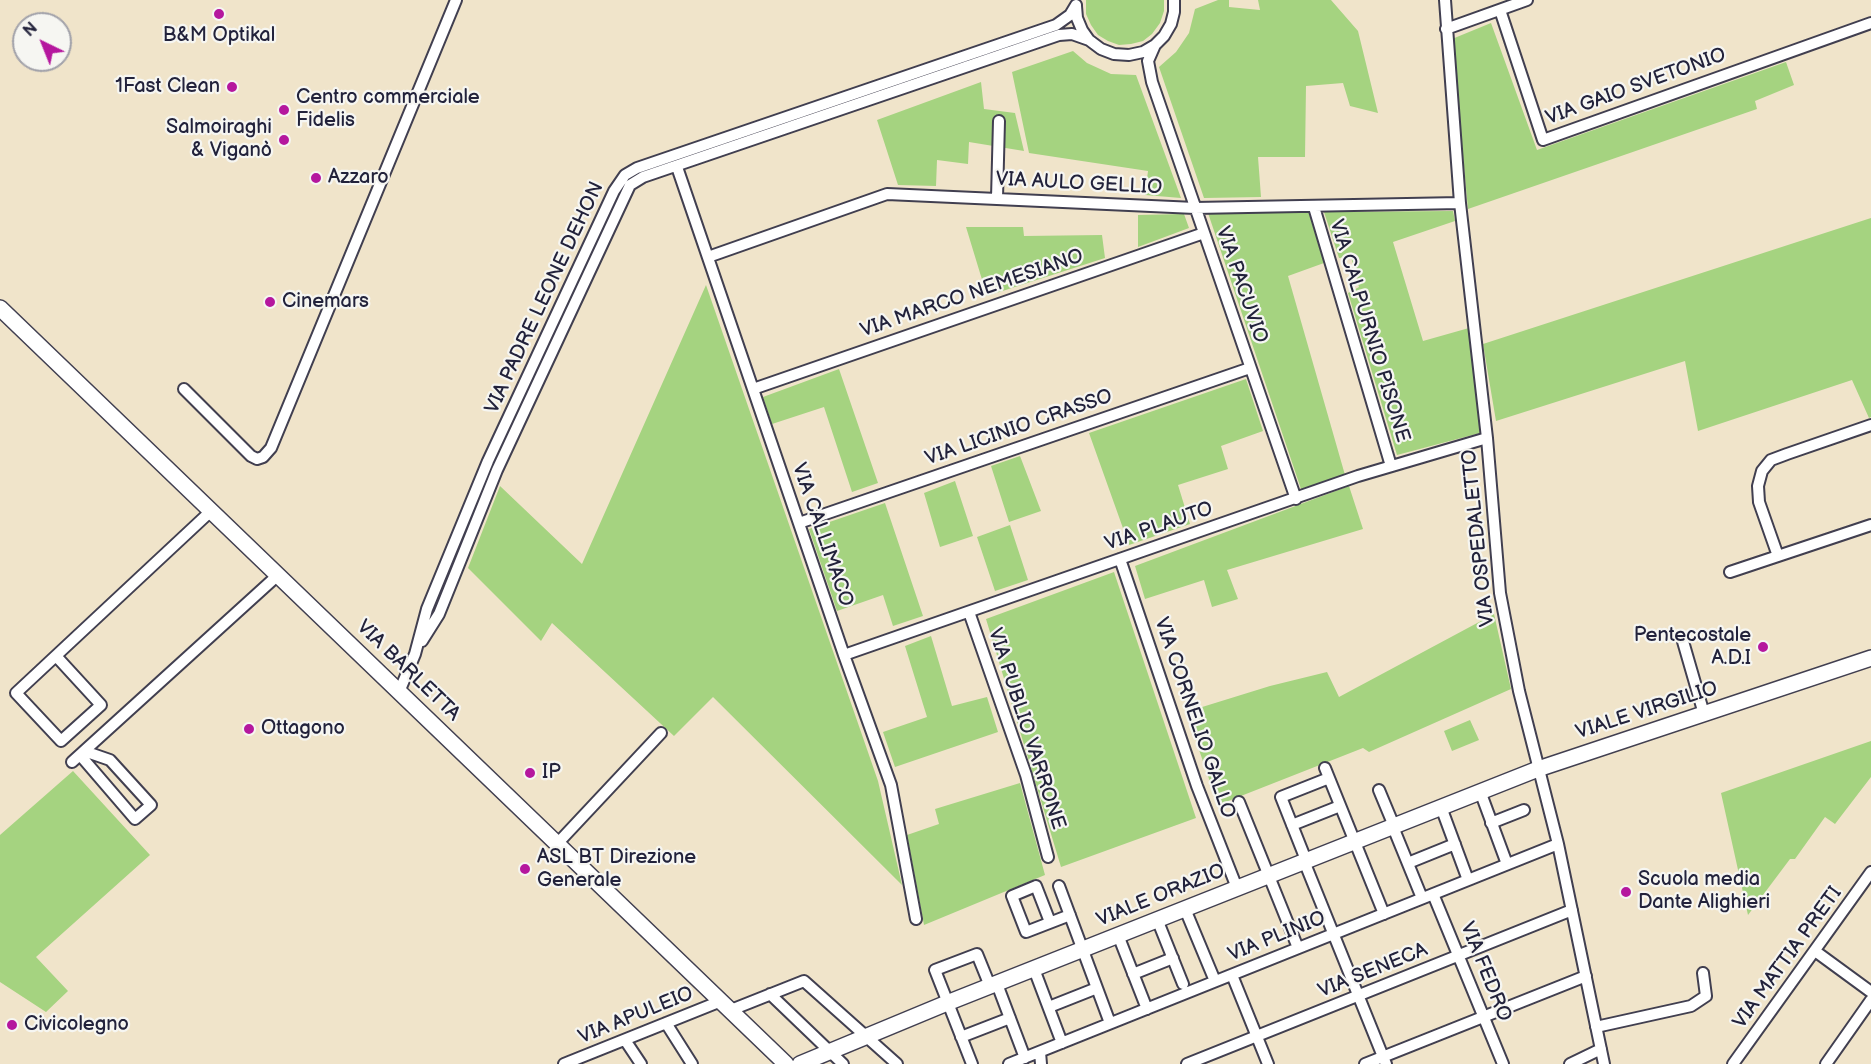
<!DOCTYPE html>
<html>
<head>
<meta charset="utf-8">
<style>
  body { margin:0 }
  #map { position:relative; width:1871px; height:1064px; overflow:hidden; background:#f0e4ca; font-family:"Balsamiq Sans",sans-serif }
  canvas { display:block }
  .north { position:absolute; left:12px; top:12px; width:60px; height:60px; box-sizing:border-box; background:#f6f6f2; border:2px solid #a1a1a9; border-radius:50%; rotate:317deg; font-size:16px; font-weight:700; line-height:24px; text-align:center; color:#22223b }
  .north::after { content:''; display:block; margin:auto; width:21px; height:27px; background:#b5179e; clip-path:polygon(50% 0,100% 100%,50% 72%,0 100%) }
</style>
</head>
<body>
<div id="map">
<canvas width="1871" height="1064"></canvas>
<div class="north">N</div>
</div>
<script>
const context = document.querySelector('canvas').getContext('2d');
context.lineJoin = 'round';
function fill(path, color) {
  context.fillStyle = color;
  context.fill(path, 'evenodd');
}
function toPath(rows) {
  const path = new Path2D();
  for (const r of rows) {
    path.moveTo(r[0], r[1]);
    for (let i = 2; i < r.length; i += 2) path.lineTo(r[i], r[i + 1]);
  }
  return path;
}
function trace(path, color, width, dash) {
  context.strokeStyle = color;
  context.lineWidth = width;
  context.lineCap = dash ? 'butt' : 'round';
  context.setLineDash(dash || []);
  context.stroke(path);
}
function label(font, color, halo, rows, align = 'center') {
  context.font = font + ' "Balsamiq Sans",sans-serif';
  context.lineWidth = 4.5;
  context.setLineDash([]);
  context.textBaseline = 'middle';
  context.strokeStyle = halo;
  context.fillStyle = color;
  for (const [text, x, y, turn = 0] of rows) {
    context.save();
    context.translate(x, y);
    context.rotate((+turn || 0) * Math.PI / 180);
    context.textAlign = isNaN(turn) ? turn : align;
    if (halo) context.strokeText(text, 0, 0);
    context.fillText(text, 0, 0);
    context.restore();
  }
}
const green = toPath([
  [1086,0,1164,0,1164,11,1160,23,1152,34,1143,41,1131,44,1119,45,1108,41,1098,35,1091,25,1086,14],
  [1218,0,1229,0,1229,7,1260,10,1258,0,1331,0,1358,31,1378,113,1350,106,1343,83,1306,86,1305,157,1258,157,1261,197,1204,198,1159,67,1176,52,1189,33,1195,9],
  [1491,23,1537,150,1786,62,1794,85,1755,101,1757,109,1468,209,1452,39],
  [1073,51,1087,63,1111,74,1136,75,1181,198,1145,195,1148,171,1029,153,1012,72],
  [981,82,984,109,1015,113,1024,151,969,142,968,164,937,160,936,186,898,185,877,120],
  [1453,211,1455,221,1393,242,1423,341,1469,328,1480,433,1397,455,1348,293,1359,287,1351,257,1339,258,1324,212],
  [1208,213,1309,213,1324,263,1288,276,1345,475,1301,489],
  [1184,214,1189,228,1138,247,1138,215],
  [1871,218,1871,417,1869,418,1852,380,1698,431,1685,361,1496,421,1483,344],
  [966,227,1023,227,1024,236,1102,235,1105,258,987,296],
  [706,285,878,781,902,885,713,697,674,736,552,623,541,641,468,568,500,486,582,564],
  [839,369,878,483,852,492,824,407,772,424,763,397],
  [1246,379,1263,431,1221,446,1228,469,1178,485,1190,524,1129,545,1089,433],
  [1020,456,1041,511,1009,522,991,466],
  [955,481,973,536,940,547,924,493],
  [1349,486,1363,529,1227,570,1238,599,1212,607,1204,580,1145,599,1135,566],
  [885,503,923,616,893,626,883,595,837,611,809,529],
  [1010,525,1028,580,995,591,977,537],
  [1114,572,1196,818,1061,867,986,619],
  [1494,614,1511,689,1369,752,1363,748,1218,805,1186,712,1270,686,1327,672,1339,697],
  [931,636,952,706,987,697,998,732,895,767,883,732,927,717,905,646],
  [1470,720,1479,740,1452,751,1444,731],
  [1871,741,1871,777,1835,824,1825,817,1795,859,1790,859,1748,915,1721,793],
  [73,771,150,855,36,957,68,991,46,1012,0,982,0,835],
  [1020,783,1045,875,924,925,907,835,939,824,935,809]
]);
const street = toPath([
  [1445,0,1460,203,1487,438,1500,593,1519,691,1558,844,1604,1064],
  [1076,6,1077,18,1082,30,1089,40,1101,49,1114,54,1129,55,1143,52,1155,45,1164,36,1171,24,1174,12,1174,0],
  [1500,10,1543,140,1871,23],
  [1446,29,1527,0],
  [1155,45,1148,61,1152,82,1296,499],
  [677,167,844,655,891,785,916,919],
  [997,198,999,121],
  [1314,207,1391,466],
  [708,257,887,194,1195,208,1460,203],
  [184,389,251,456,257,459,263,457,271,448,456,0],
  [753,389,1204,233],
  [799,523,1250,368],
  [1778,556,1759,502,1758,486,1762,471,1771,460,1787,454,1871,425],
  [1120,559,1197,786,1237,888],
  [1730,572,1871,525],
  [969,612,1026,775,1048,857],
  [1682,638,1704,714],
  [422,641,439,614,497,470,630,185,643,177,1059,35,1072,34,1089,40],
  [844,655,1358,476,1487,438],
  [56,656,101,705,61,741,16,693,211,511],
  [399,692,415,654,427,609,488,461,614,191,625,175,637,168,1056,25,1070,15,1076,5],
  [80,755,135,819,151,805,110,760,84,751],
  [72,762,278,575],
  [1325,768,1384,914],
  [1379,790,1394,826],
  [1480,791,1507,864],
  [1239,802,1298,948],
  [1441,807,1468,880],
  [1491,823,1524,810],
  [1292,825,1340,806],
  [1393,827,1422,898],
  [556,845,661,733],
  [1306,860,1281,797,1329,778],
  [1304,861,1386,1064],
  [1408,863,1455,844],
  [1059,886,1110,1023],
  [1433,894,1503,1064],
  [1185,909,1215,981],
  [1157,919,1183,984],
  [1050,922,1036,886,1012,896,1026,932,1070,915],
  [1118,935,1147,1009],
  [1815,951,1871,992],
  [1034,969,1062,1043],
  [1133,974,1173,958],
  [1232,975,1268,1064],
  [997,984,1025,1058],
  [770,994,843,1064],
  [1049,1007,1097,988],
  [731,1010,804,981,897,1064],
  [666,1023,692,1064],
  [1596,1027,1691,1006,1706,996,1703,973],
  [961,1037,1010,1018],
  [625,1040,641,1064],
  [1040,1052,1041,1064],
  [564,1064,721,1001],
  [972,1064,935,970,977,954,990,986],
  [1009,1064,1558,844],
  [1187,1064,1572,910],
  [1365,1064,1586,976],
  [1570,1064,1601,1049],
  [1733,1064,1871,872],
  [1826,1064,1871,1000]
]);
const secondary = toPath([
  [0,308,786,1064],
  [800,1064,947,1003,1538,769,1871,658]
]);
const markers = [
  [219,14,6,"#b5179e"],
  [232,87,6,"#b5179e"],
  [284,110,6,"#b5179e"],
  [284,140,6,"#b5179e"],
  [316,178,6,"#b5179e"],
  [270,302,6,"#b5179e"],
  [1763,647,6,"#b5179e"],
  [249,729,6,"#b5179e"],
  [530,773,6,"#b5179e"],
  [525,869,6,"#b5179e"],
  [1626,892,6,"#b5179e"],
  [12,1025,6,"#b5179e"]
];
const poiNames = [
  ["B&M Optikal",219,36,"center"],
  ["1Fast Clean",220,87,"right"],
  ["Centro commerciale",296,98],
  ["Fidelis",296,121],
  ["Salmoiraghi",272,128,"right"],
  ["& Viganò",272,151,"right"],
  ["Azzaro",328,178],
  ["Cinemars",282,302],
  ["Pentecostale",1751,636,"right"],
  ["A.D.I",1751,659,"right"],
  ["Ottagono",261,729],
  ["IP",542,773],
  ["ASL BT Direzione",537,858],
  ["Generale",537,881],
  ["Scuola media",1638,880],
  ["Dante Alighieri",1638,903],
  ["Civicolegno",24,1025]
];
const streetNames = [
  ["VIA GAIO SVETONIO",1636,87,-20],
  ["VIA AULO GELLIO",1079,184,3],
  ["VIA PACUVIO",1241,285,71],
  ["VIA MARCO NEMESIANO",972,294,-19],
  ["VIA PADRE LEONE DEHON",545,298,-65],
  ["VIA CALPURNIO PISONE",1369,331,73],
  ["VIA LICINIO CRASSO",1019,428,-19],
  ["VIA PLAUTO",1159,527,-19],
  ["VIA CALLIMACO",822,535,71],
  ["VIA OSPEDALETTO",1479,538,-96],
  ["VIA BARLETTA",408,671,44],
  ["VIALE VIRGILIO",1647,711,-18],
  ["VIA CORNELIO GALLO",1194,718,71],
  ["VIA PUBLIO VARRONE",1026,729,72],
  ["VIALE ORAZIO",1161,896,-22],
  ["VIA PLINIO",1277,937,-22],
  ["VIA MATTIA PRETI",1788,958,-54],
  ["VIA SENECA",1373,971,-22],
  ["VIA FEDRO",1485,972,68],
  ["VIA APULEIO",636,1016,-22]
];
fill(green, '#a5d380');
trace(street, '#413f50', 14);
trace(secondary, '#413f50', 18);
trace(street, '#fff', 10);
trace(secondary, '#fff', 15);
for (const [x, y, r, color] of markers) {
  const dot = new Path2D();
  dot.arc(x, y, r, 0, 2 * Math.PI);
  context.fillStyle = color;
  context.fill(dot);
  trace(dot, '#f6f6f2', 2);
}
label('20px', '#22223b', '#f6f6f2', poiNames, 'left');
label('20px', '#22223b', '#f6f6f2', streetNames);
</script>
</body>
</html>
